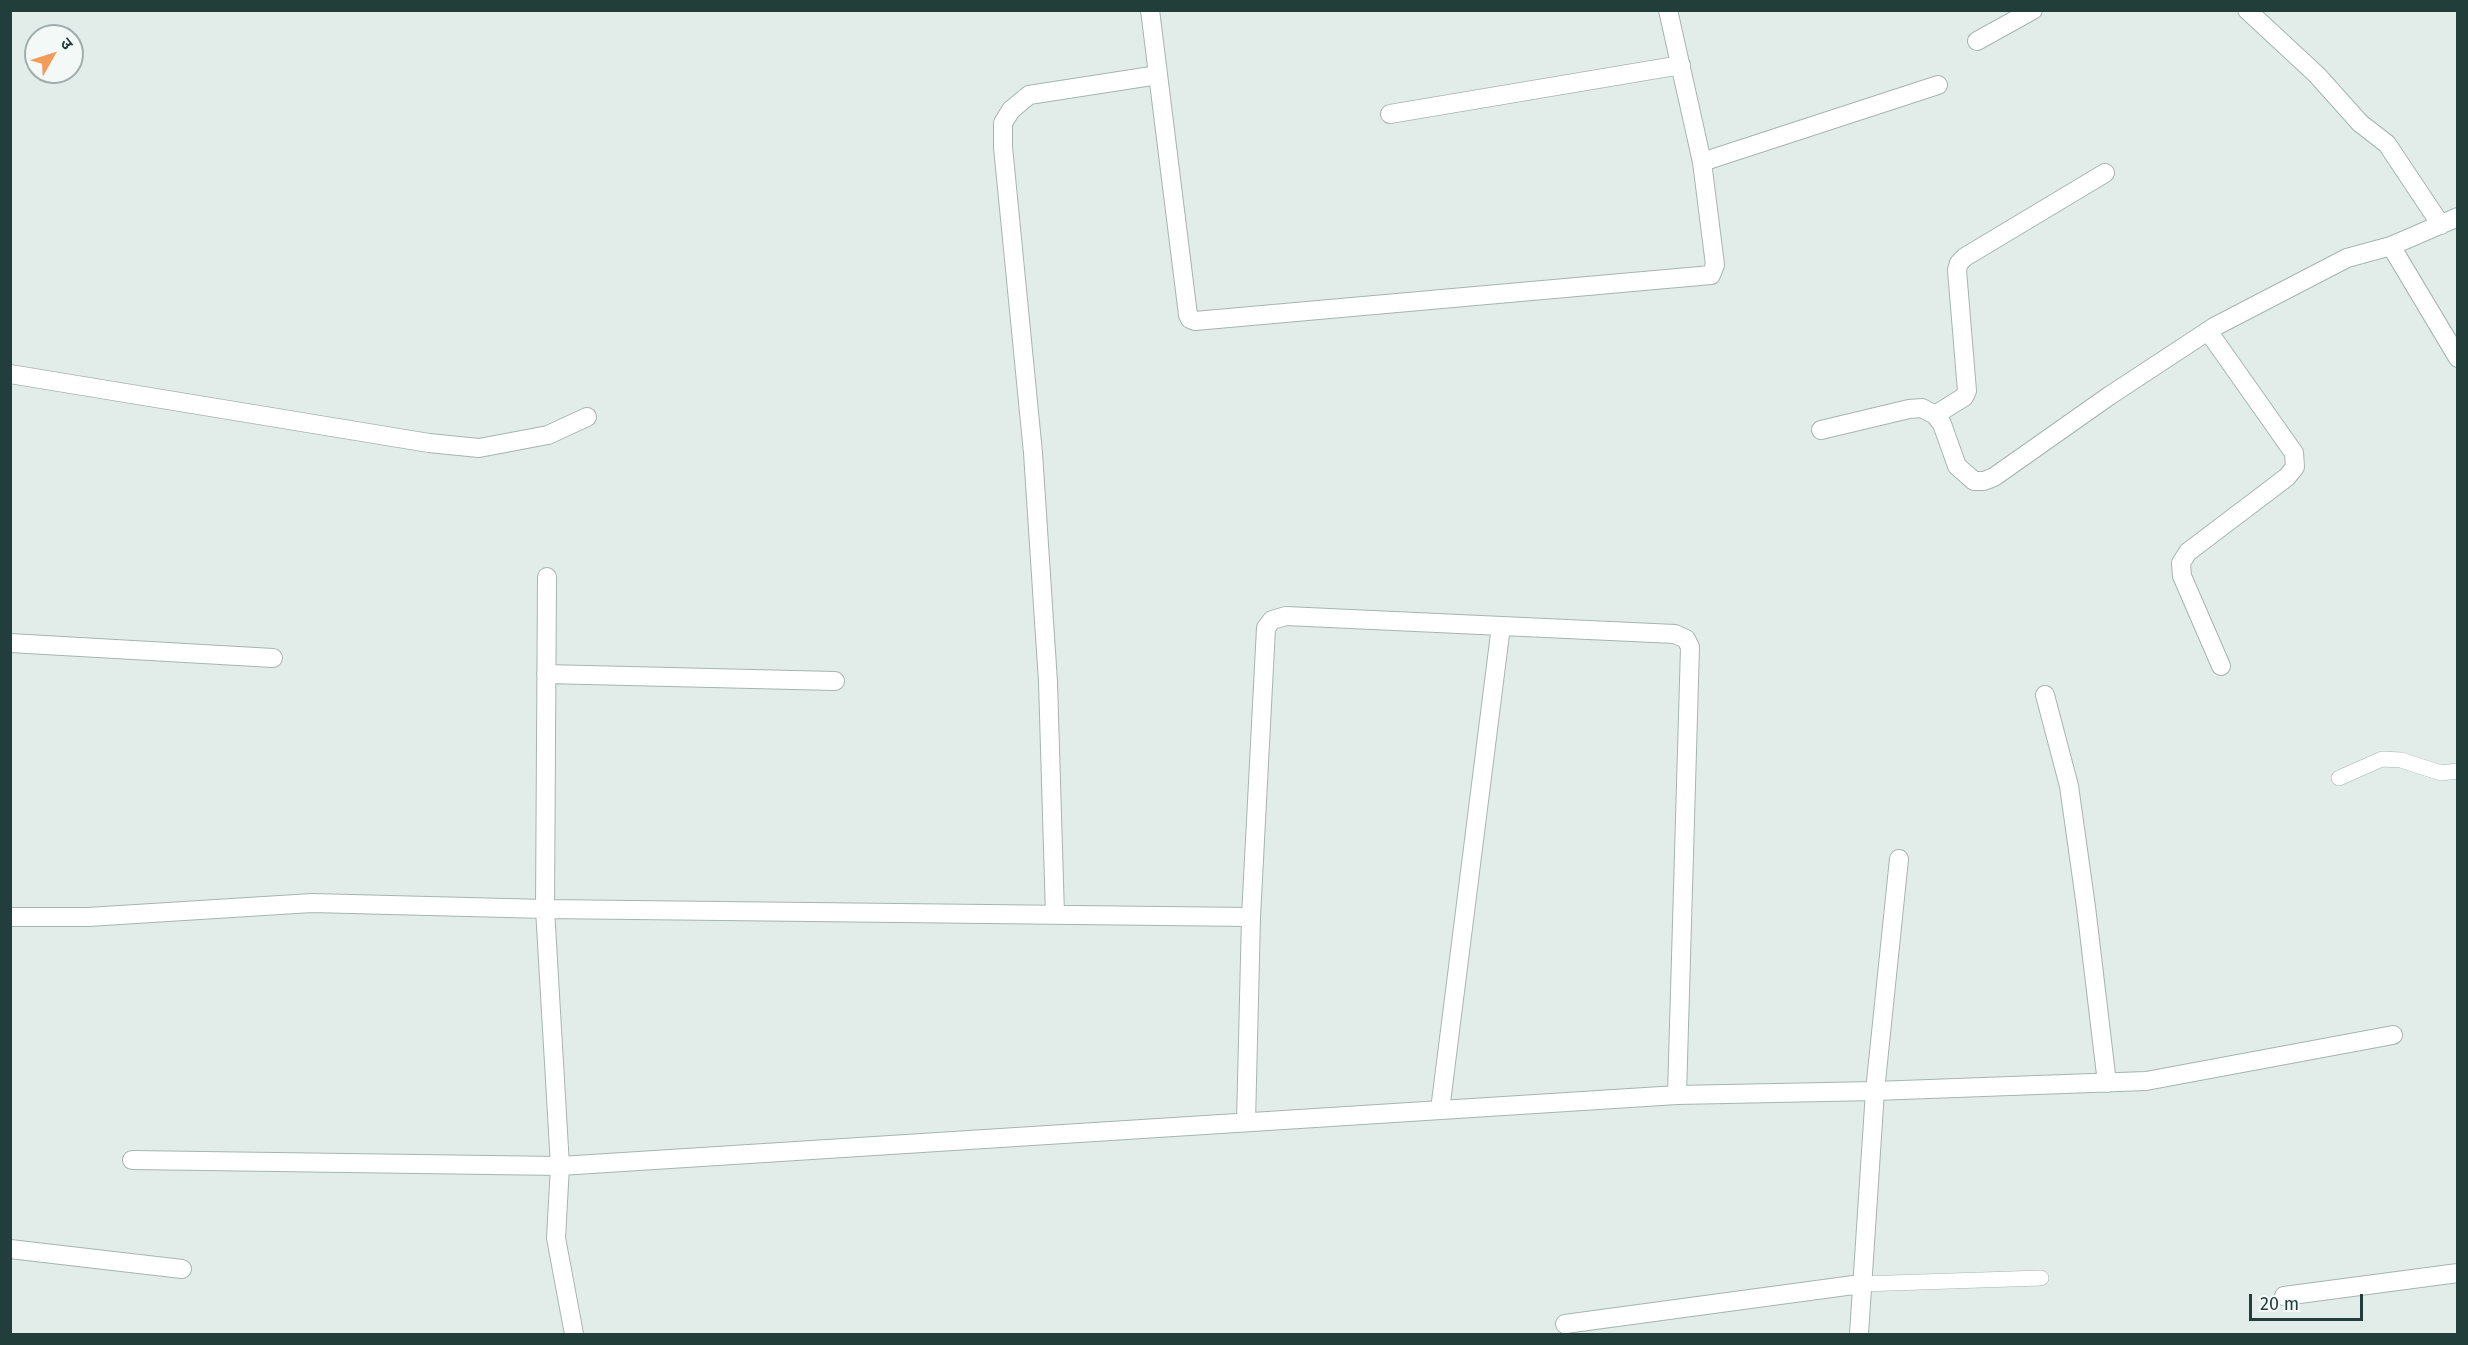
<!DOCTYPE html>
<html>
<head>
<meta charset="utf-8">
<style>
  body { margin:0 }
  #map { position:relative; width:2468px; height:1345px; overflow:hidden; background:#e2edea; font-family:"Fira Sans","Noto Sans Devanagari",sans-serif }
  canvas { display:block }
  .frame { position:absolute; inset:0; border:12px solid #223e3b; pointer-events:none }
  .north { position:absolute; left:24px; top:24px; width:60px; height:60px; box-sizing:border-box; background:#f3f9f7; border:2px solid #9faeac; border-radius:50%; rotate:51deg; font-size:16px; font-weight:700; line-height:24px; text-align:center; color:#223e3b }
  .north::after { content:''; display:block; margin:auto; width:21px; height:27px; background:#f39b59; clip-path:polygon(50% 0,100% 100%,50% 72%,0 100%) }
  .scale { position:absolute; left:2249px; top:1294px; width:114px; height:27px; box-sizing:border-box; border:3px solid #223e3b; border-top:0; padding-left:8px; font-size:18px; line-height:21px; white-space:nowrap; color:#223e3b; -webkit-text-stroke:4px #f3f9f7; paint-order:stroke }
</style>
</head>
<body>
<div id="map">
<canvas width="2468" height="1345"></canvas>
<div class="frame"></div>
<div class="north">उ</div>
<div class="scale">20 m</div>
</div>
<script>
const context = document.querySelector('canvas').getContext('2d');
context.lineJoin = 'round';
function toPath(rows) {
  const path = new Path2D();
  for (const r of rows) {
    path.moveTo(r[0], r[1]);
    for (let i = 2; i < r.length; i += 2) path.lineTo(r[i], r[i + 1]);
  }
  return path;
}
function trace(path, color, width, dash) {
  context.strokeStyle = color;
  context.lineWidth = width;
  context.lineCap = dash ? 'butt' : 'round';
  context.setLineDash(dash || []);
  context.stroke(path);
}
const lane = toPath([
  [2339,778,2382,759,2401,760,2441,773,2458,771],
  [1861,1284,2041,1278]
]);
const street = toPath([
  [1150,10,1188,315,1190,319,1195,321,1711,275,1715,265,1702,162,1668,10],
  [2247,10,2317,75,2360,123,2387,144,2441,225],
  [1977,41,2033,10],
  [1390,114,1681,65],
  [1702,162,1938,85],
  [2391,246,2458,358],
  [2208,331,2294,453,2295,467,2287,477,2188,552,2181,563,2182,576,2221,666],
  [10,374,429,443,479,448,548,435,587,417],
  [1935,415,1964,397,1967,391,1957,270,1959,263,1965,257,2105,173],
  [1821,430,1909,409,1922,408,1935,415,1942,424,1957,466,1974,481,1984,481,1994,477,2109,396,2214,327,2347,258,2391,246,2458,217],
  [10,643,273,658],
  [546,674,835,681],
  [2045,695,2069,786,2086,907,2107,1083],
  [1899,859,1875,1091,2146,1081,2393,1035],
  [1055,915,1048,682,1033,453,1003,147,1003,123,1011,110,1029,95,1158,75],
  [10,917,88,917,312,903,545,909,547,577],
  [1440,1110,1501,626],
  [1246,1122,1251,917,1266,628,1272,620,1286,616,1675,634,1686,639,1690,647,1677,1095],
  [132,1160,560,1166,1677,1095,1875,1091,1859,1334],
  [10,1249,182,1269],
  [2284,1296,2458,1273],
  [1565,1324,1861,1284],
  [574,1334,556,1238,560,1166,545,909,1251,917]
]);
trace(lane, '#a5b5b2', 16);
trace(street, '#a5b5b2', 20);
trace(lane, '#fff', 15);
trace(street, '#fff', 18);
</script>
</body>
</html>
